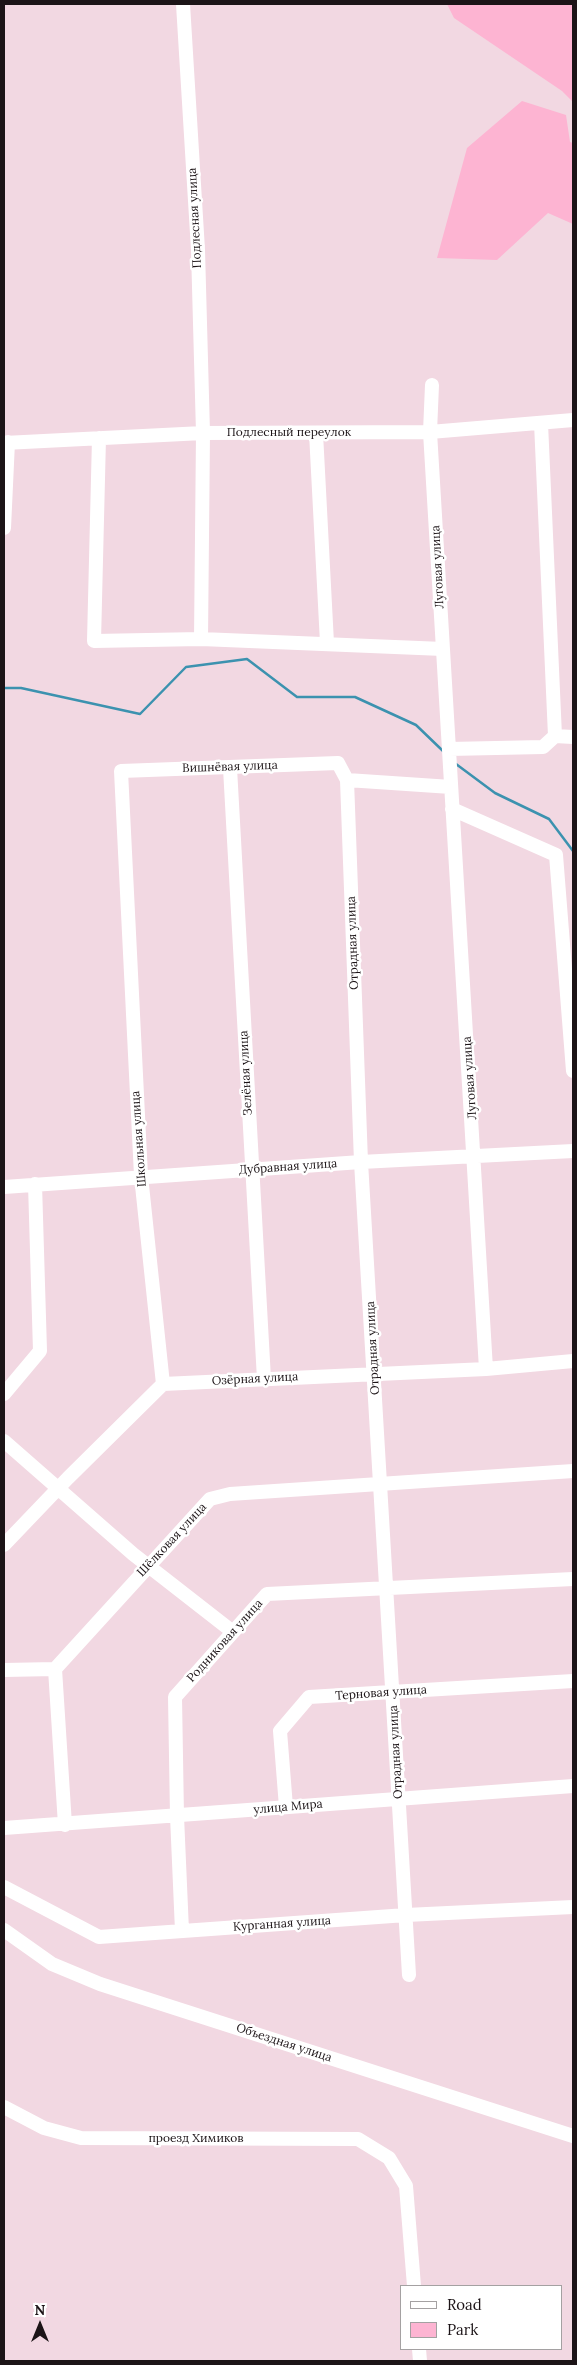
<!DOCTYPE html>
<html>
<head>
<meta charset="utf-8">
<style>
  body { margin:0 }
  #map { position:relative; width:577px; height:2365px; overflow:hidden; background:#f2d8e2; font-family:Lora,serif }
  canvas { display:block }
  .frame { position:absolute; inset:0; border:5px solid #1c1417; pointer-events:none }
  .legend { position:absolute; left:400px; top:2285px; width:162px; height:65px; box-sizing:border-box; background:#fff; border:1px solid #a4a1a2; margin:0; padding:6px 9px; list-style:none; font-size:15px; color:#1c1417 }
  .legend li { display:flex; align-items:center; gap:10px; height:25px }
  .legend b { width:25px; border:1px solid #a4a1a2 }
  .north { position:absolute; left:15px; top:2300px; width:50px; height:50px; -webkit-text-stroke:4px #fff; paint-order:stroke; rotate:0deg; font-size:14px; font-weight:700; line-height:20px; text-align:center; color:#1c1417 }
  .north::after { content:''; display:block; margin:auto; width:18px; height:22px; background:#1c1417; clip-path:polygon(50% 0,100% 100%,50% 72%,0 100%) }
</style>
</head>
<body>
<div id="map">
<canvas width="577" height="2365"></canvas>
<div class="frame"></div>
<ul class="legend">
<li><b style="height:6px;background:#fff"></b>Road</li>
<li><b style="height:14px;background:#fdb4d2"></b>Park</li>
</ul>
<div class="north">N</div>
</div>
<script>
const context = document.querySelector('canvas').getContext('2d');
context.lineJoin = 'round';
function fill(path, color) {
  context.fillStyle = color;
  context.fill(path, 'evenodd');
}
function toPath(rows) {
  const path = new Path2D();
  for (const r of rows) {
    path.moveTo(r[0], r[1]);
    for (let i = 2; i < r.length; i += 2) path.lineTo(r[i], r[i + 1]);
  }
  return path;
}
function trace(path, color, width, dash) {
  context.strokeStyle = color;
  context.lineWidth = width;
  context.lineCap = dash ? 'butt' : 'round';
  context.setLineDash(dash || []);
  context.stroke(path);
}
function label(font, color, halo, rows, align = 'center') {
  context.font = font + ' Lora,serif';
  context.lineWidth = 5;
  context.setLineDash([]);
  context.textBaseline = 'middle';
  context.strokeStyle = halo;
  context.fillStyle = color;
  for (const [text, x, y, turn = 0] of rows) {
    context.save();
    context.translate(x, y);
    context.rotate((+turn || 0) * Math.PI / 180);
    context.textAlign = isNaN(turn) ? turn : align;
    if (halo) context.strokeText(text, 0, 0);
    context.fillText(text, 0, 0);
    context.restore();
  }
}
const green = toPath([
  [447,4,573,4,573,102,562,91,454,18],
  [522,101,566,115,570,142,573,143,573,224,548,213,497,260,437,258,467,148]
]);
const stream = toPath([
  [4,688,21,688,140,714,186,667,247,659,297,697,355,697,416,725,443,751],
  [456,764,495,793,549,819,573,851]
]);
const minor = toPath([
  [183,4,198,250,203,433,201,639],
  [432,385,430,432,486,1369],
  [541,423,555,736],
  [316,433,327,643],
  [99,438,94,641,201,639,443,649],
  [4,443,203,433,430,432,573,420],
  [4,528,8,442],
  [449,749,543,747,555,736,573,737],
  [230,768,264,1379],
  [347,780,361,1162,409,1975],
  [452,809,556,855,573,1071],
  [4,1187,361,1162,573,1151],
  [163,1384,141,1176,121,771,338,763,347,780,451,787],
  [4,1394,40,1351,35,1184],
  [4,1441,133,1554,233,1632],
  [4,1545,68,1478,163,1384,486,1369,573,1361],
  [4,1670,55,1669],
  [286,1807,280,1731,309,1697,573,1681],
  [65,1825,55,1669,210,1499,230,1494,573,1471],
  [4,1828,573,1786],
  [4,1887,99,1937,406,1915,573,1907],
  [4,1930,52,1964,100,1984,573,2136],
  [182,1931,177,1816,175,1697,267,1594,573,1579],
  [4,2107,44,2128,81,2138,358,2139,389,2158,406,2186,414,2286],
  [419,2349,420,2361]
]);
const streetNames = [
  ["Подлесная улица",195,218,-93],
  ["Подлесный переулок",289,433],
  ["Луговая улица",438,567,-93],
  ["Вишнёвая улица",230,767,-2],
  ["Отрадная улица",353,943,-92],
  ["Зелёная улица",246,1073,-93],
  ["Луговая улица",470,1078,-94],
  ["Школьная улица",139,1139,-94],
  ["Дубравная улица",288,1167,-4],
  ["Отрадная улица",373,1348,-93],
  ["Озёрная улица",255,1379,-3],
  ["Шёлковая улица",172,1540,-47],
  ["Родниковая улица",225,1641,-48],
  ["Терновая улица",381,1693,-4],
  ["Отрадная улица",396,1752,-93],
  ["улица Мира",288,1807,-5],
  ["Курганная улица",282,1924,-4],
  ["Объездная улица",284,2043,18],
  ["проезд Химиков",196,2139]
];
fill(green, '#fdb4d2');
trace(stream, '#3c92af', 2.5);
trace(minor, '#fff', 14);
label('12px', '#1c1417', '#fff', streetNames);
</script>
</body>
</html>
